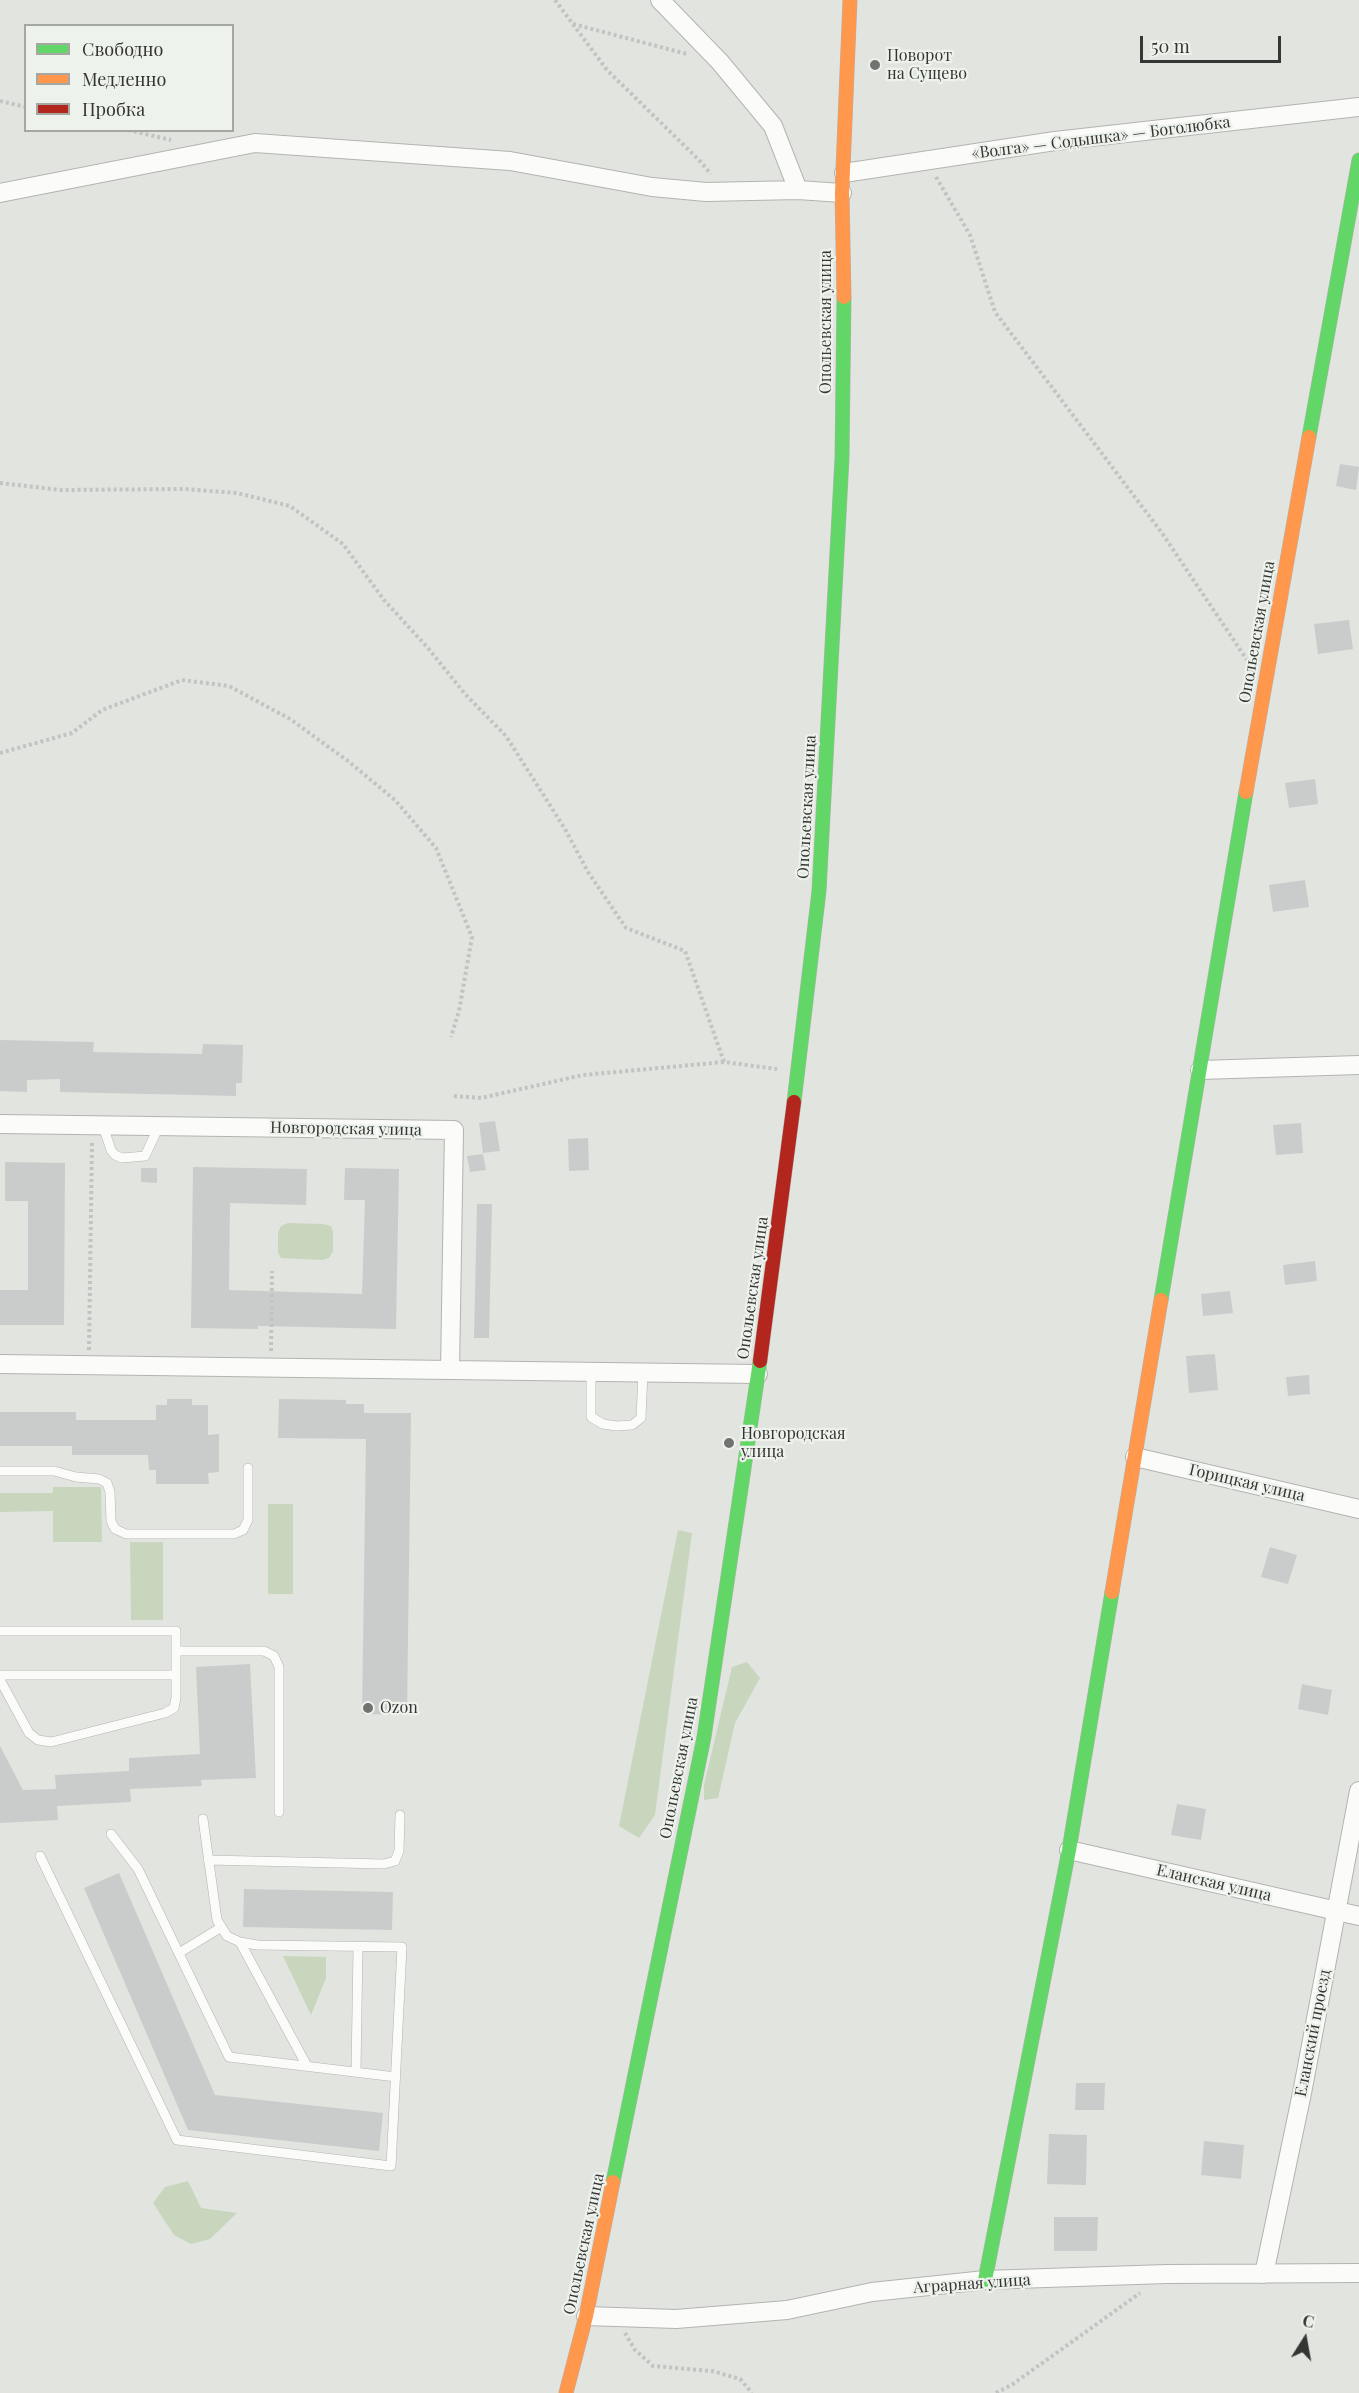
<!DOCTYPE html>
<html>
<head>
<meta charset="utf-8">
<style>
  body { margin:0 }
  #map { position:relative; width:1359px; height:2393px; overflow:hidden; background:#e2e4e0; font-family:"Playfair Display",serif }
  canvas { display:block }
  .legend { position:absolute; left:24px; top:24px; width:210px; height:108px; box-sizing:border-box; background:#eef2ec; border:2px solid #a4a7a2; margin:0; padding:8px 10px; list-style:none; font-size:18px; color:#343633 }
  .legend li { display:flex; align-items:center; gap:12px; height:30px }
  .legend b { width:30px; border:2px solid #a4a7a2 }
  .north { position:absolute; left:1275px; top:2309px; width:60px; height:60px; -webkit-text-stroke:4px #eef2ec; paint-order:stroke; rotate:11deg; font-size:16px; font-weight:700; line-height:24px; text-align:center; color:#343633 }
  .north::after { content:''; display:block; margin:auto; width:21px; height:27px; background:#343633; clip-path:polygon(50% 0,100% 100%,50% 72%,0 100%) }
  .scale { position:absolute; left:1140px; top:36px; width:141px; height:27px; box-sizing:border-box; border:3px solid #343633; border-top:0; padding-left:8px; font-size:18px; line-height:21px; white-space:nowrap; color:#343633; -webkit-text-stroke:4px #eef2ec; paint-order:stroke }
</style>
</head>
<body>
<div id="map">
<canvas width="1359" height="2393"></canvas>
<ul class="legend">
<li><b style="height:8px;background:#63d668"></b>Свободно</li>
<li><b style="height:8px;background:#ff974d"></b>Медленно</li>
<li><b style="height:8px;background:#b3261e"></b>Пробка</li>
</ul>
<div class="north">С</div>
<div class="scale">50 m</div>
</div>
<script>
const context = document.querySelector('canvas').getContext('2d');
context.lineJoin = 'round';
function fill(path, color) {
  context.fillStyle = color;
  context.fill(path, 'evenodd');
}
function toPath(rows) {
  const path = new Path2D();
  for (const r of rows) {
    path.moveTo(r[0], r[1]);
    for (let i = 2; i < r.length; i += 2) path.lineTo(r[i], r[i + 1]);
  }
  return path;
}
function trace(path, color, width, dash) {
  context.strokeStyle = color;
  context.lineWidth = width;
  context.lineCap = dash ? 'butt' : 'round';
  context.setLineDash(dash || []);
  context.stroke(path);
}
function label(font, color, halo, rows, align = 'center') {
  context.font = font + ' "Playfair Display",serif';
  context.lineWidth = 4.5;
  context.setLineDash([]);
  context.textBaseline = 'middle';
  context.strokeStyle = halo;
  context.fillStyle = color;
  for (const [text, x, y, turn = 0] of rows) {
    context.save();
    context.translate(x, y);
    context.rotate((+turn || 0) * Math.PI / 180);
    context.textAlign = isNaN(turn) ? turn : align;
    if (halo) context.strokeText(text, 0, 0);
    context.fillText(text, 0, 0);
    context.restore();
  }
}
const green = toPath([
  [288,1223,323,1224,331,1226,333,1232,333,1251,329,1258,323,1260,281,1258,278,1253,278,1233,281,1226],
  [53,1487,101,1487,102,1542,53,1542,53,1511,0,1512,0,1493,53,1493],
  [268,1504,293,1504,293,1594,268,1594],
  [678,1530,692,1533,655,1815,639,1838,619,1826],
  [130,1542,163,1542,163,1620,131,1620],
  [747,1662,760,1678,735,1723,718,1798,704,1800,704,1785,732,1667],
  [283,1956,326,1957,326,1978,311,2015],
  [188,2181,201,2208,237,2213,210,2239,191,2244,174,2235,153,2203,165,2187]
]);
const building = toPath([
  [1340,464,1359,467,1356,490,1336,486],
  [1349,620,1353,649,1318,654,1314,624],
  [1315,779,1318,804,1289,808,1285,783],
  [1305,880,1309,907,1273,912,1269,885],
  [0,1040,94,1042,93,1052,202,1054,203,1044,243,1045,242,1083,236,1083,236,1096,60,1092,60,1079,27,1080,27,1092,0,1091],
  [495,1121,500,1151,483,1153,479,1123],
  [1301,1123,1303,1153,1276,1155,1273,1125],
  [588,1138,589,1170,569,1171,568,1139],
  [483,1154,486,1170,470,1172,467,1156],
  [5,1162,65,1163,64,1325,0,1325,0,1290,28,1290,28,1201,5,1201],
  [193,1167,307,1169,306,1205,230,1203,229,1290,362,1294,365,1200,344,1200,345,1168,399,1169,396,1329,258,1326,258,1329,191,1328],
  [141,1168,157,1168,157,1183,141,1182],
  [477,1204,492,1204,489,1338,474,1338],
  [1315,1261,1317,1281,1285,1285,1283,1265],
  [1230,1291,1233,1313,1203,1316,1201,1294],
  [1215,1354,1218,1390,1189,1393,1186,1356],
  [1309,1375,1310,1394,1288,1396,1286,1377],
  [167,1399,192,1399,192,1405,208,1405,208,1435,219,1434,219,1472,208,1473,209,1484,156,1484,156,1470,149,1470,148,1455,72,1455,72,1446,0,1446,0,1412,76,1412,76,1420,156,1420,156,1405,167,1405],
  [279,1399,346,1400,346,1404,364,1404,364,1413,411,1413,407,1715,362,1714,366,1439,278,1438],
  [1270,1547,1297,1555,1288,1584,1261,1577],
  [250,1664,256,1778,201,1780,202,1786,130,1789,131,1802,57,1806,58,1820,0,1823,0,1746,23,1790,56,1789,55,1775,129,1771,129,1758,200,1754,196,1667],
  [1302,1684,1332,1690,1328,1715,1298,1709],
  [1177,1804,1206,1809,1201,1840,1171,1835],
  [119,1873,215,2095,383,2113,379,2151,188,2130,84,1888],
  [244,1889,393,1892,392,1930,243,1927],
  [1076,2083,1105,2083,1104,2110,1075,2110],
  [1049,2134,1087,2135,1086,2185,1047,2184],
  [1204,2141,1244,2145,1241,2179,1201,2175],
  [1054,2217,1098,2217,1097,2251,1054,2251]
]);
const path = toPath([
  [555,0,607,70,699,160,711,174],
  [573,24,687,54],
  [0,101,26,107],
  [128,130,171,140],
  [936,177,970,235,995,312,1162,533,1247,660],
  [0,483,61,490,184,489,237,493,290,506,343,544,384,600,428,648,465,694,506,736,565,829,588,872,626,928,685,951,724,1062,777,1069],
  [0,753,72,733,102,710,182,680,229,686,290,719,348,761,395,800,436,848,472,937,459,1011,451,1037],
  [454,1096,481,1098,583,1075,724,1062],
  [89,1350,92,1141],
  [271,1351,272,1271],
  [625,2333,635,2350,653,2366,712,2371,740,2379,752,2393],
  [996,2393,1013,2384,1140,2293]
]);
const lane = toPath([
  [103,1126,111,1150,115,1155,122,1158,145,1156,159,1126],
  [591,1372,591,1417,603,1424,616,1426,632,1425,641,1418,643,1372],
  [0,1471,54,1471,76,1477,99,1479,107,1483,110,1492,111,1521,115,1529,126,1534,234,1534,243,1530,248,1520,248,1468],
  [0,1631,176,1631,176,1651,264,1651,274,1656,279,1667,279,1812],
  [0,1675,176,1675],
  [0,1680,29,1733,38,1740,51,1742,165,1713,174,1708,176,1698,176,1651],
  [111,1834,138,1869,229,2057,396,2077],
  [40,1856,177,2140,391,2166,402,1947,257,1945,240,1942,227,1936,217,1920,203,1819],
  [208,1860,384,1864,395,1861,399,1851,400,1815],
  [240,1942,307,2066],
  [179,1953,220,1928],
  [356,2072,358,1947]
]);
const street = toPath([
  [660,0,720,62,773,126,798,190],
  [844,173,1055,141,1359,107],
  [0,193,255,143,510,161,652,187,706,192,798,190,842,193],
  [1200,1070,1359,1065],
  [0,1124,454,1130,450,1370,758,1374],
  [0,1364,450,1370],
  [1135,1457,1359,1509],
  [1069,1850,1359,1916],
  [1264,2274,1302,2093,1359,1791],
  [586,2316,676,2319,787,2310,872,2292,985,2280,1167,2274,1359,2273]
]);
const fast = toPath([
  [1309,437,1359,160],
  [794,1102,819,891,842,458,844,297],
  [1161,1300,1246,792],
  [613,2182,704,1737,760,1361],
  [985,2280,1069,1850,1112,1592]
]);
const slow = toPath([
  [844,297,842,193,850,0],
  [1246,792,1309,437],
  [1112,1592,1161,1300],
  [566,2393,586,2316,613,2182]
]);
const jam = toPath([
  [760,1361,794,1102]
]);
const markers = [
  [875,65,6,"#717370"],
  [729,1443,6,"#717370"],
  [368,1708,6,"#717370"]
];
const poiNames = [
  ["Поворот",887,56],
  ["на Сущево",887,74],
  ["Новгородская",741,1434],
  ["улица",741,1452],
  ["Ozon",380,1708]
];
const streetNames = [
  ["«Волга» — Содышка» — Боголюбка",1101,138,-7],
  ["Опольевская улица",826,322,-90],
  ["Опольевская улица",1257,632,-80],
  ["Опольевская улица",807,807,-87],
  ["Новгородская улица",346,1129,1],
  ["Опольевская улица",753,1288,-82],
  ["Горицкая улица",1247,1483,13],
  ["Опольевская улица",679,1768,-79],
  ["Еланская улица",1214,1883,13],
  ["Еланский проезд",1313,2033,-79],
  ["Опольевская улица",584,2244,-78],
  ["Аграрная улица",972,2284,-4]
];
fill(green, '#c8d6bd');
fill(building, '#cacccc');
trace(lane, '#b3b4b1', 10);
trace(street, '#b3b4b1', 20);
trace(fast, '#b3b4b1', 15);
trace(slow, '#b3b4b1', 15);
trace(jam, '#b3b4b1', 15);
trace(path, '#c2c3c2', 4, [3, 3]);
trace(lane, '#fbfbfa', 9);
trace(street, '#fbfbfa', 18);
trace(fast, '#63d668', 14);
trace(slow, '#ff974d', 14);
trace(jam, '#b3261e', 14);
for (const [x, y, r, color] of markers) {
  const dot = new Path2D();
  dot.arc(x, y, r, 0, 2 * Math.PI);
  context.fillStyle = color;
  context.fill(dot);
  trace(dot, '#eef2ec', 2);
}
label('16px', '#343633', '#eef2ec', poiNames, 'left');
label('16px', '#343633', '#eef2ec', streetNames);
</script>
</body>
</html>
